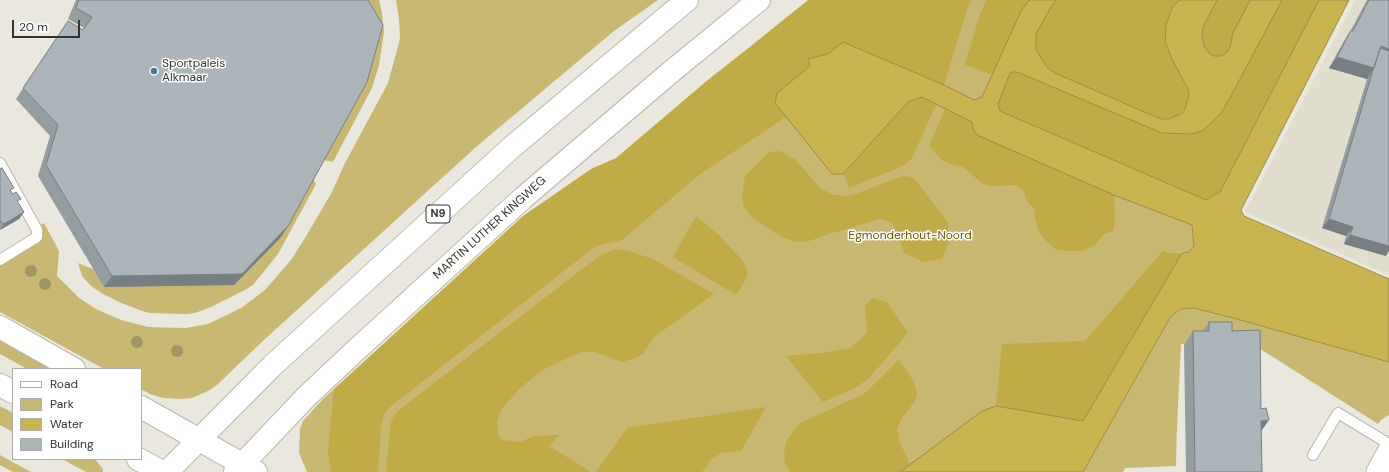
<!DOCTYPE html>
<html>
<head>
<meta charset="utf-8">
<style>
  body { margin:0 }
  #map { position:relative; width:1389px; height:472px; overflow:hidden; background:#eae8de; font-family:"DM Sans",sans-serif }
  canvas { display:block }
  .legend { position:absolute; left:12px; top:368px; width:130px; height:92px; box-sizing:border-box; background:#fff; border:1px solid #aeadac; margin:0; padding:5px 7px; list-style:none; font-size:12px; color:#34332f }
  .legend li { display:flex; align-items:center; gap:8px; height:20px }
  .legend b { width:20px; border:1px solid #aeadac }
  .scale { position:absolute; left:12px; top:20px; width:68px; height:18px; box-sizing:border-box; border:2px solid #34332f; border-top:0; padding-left:5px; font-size:12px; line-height:14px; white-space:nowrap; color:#34332f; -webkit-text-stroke:3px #fff; paint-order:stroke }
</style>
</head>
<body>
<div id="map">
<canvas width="1389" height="472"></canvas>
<ul class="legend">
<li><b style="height:5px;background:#fff"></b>Road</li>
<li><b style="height:11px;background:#c8b871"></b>Park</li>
<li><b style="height:11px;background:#cab44f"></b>Water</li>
<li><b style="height:11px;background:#acb6ba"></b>Building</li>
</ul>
<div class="scale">20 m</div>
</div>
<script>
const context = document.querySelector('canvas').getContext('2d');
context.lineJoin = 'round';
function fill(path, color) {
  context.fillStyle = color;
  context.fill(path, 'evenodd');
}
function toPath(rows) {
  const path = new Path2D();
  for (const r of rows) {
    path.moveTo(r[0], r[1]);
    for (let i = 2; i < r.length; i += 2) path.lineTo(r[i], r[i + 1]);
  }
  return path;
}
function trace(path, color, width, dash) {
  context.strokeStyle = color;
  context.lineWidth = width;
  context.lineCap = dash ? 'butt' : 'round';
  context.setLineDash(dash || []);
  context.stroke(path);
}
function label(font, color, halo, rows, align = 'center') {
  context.font = font + ' "DM Sans",sans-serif';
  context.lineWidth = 3;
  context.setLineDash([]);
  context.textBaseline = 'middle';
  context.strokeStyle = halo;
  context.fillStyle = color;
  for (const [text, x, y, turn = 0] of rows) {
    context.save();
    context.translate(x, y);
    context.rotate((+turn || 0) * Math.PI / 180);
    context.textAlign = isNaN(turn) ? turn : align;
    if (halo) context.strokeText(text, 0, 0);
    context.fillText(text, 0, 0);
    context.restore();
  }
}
const built = toPath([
  [1355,0,1389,0,1389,275,1245,212]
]);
const green = toPath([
  [353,0,379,0,382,13,384,32,382,45,379,65,372,88,333,162,324,160],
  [396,0,658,0,614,31,476,147,265,339,217,385,208,391,192,398,179,399,163,398,150,394,141,389,141,369,104,369,0,312,0,266,41,241,43,231,41,225,44,223,59,251,57,276,79,298,96,309,121,320,148,327,186,328,208,324,241,308,265,290,291,260,305,238,332,192,344,165,388,83,400,39,399,19],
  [825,0,1313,0,1192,225,1194,246,1189,252,1176,253,1058,472,307,472,299,453,300,429,303,421,323,399,334,389,367,389],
  [313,179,316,184,278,254,253,285,245,290,211,307,195,313,187,314,150,313,142,311,119,302,103,294,91,286,82,276,78,263,93,269],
  [1194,308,1237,319,1389,362,1389,415,1381,420,1378,424,1251,343,1181,344,1177,426,1176,466,1125,468,1123,472,1083,472,1171,316,1181,309],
  [0,340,51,369,27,369,0,354],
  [0,406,13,413,13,432,0,425],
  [0,455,31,472,13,472,0,465],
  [62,459,95,459,103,469,103,472,86,472]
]);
const forest = toPath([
  [808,0,971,0,967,9,944,85,843,42,828,54,808,59,811,66,777,93,775,103,786,117,700,174,622,240,603,244,592,249,390,407,385,413,381,425,378,472,331,472,328,452,334,389,523,216,591,169,616,158,709,79,746,50],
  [986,0,1029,0,1021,11,992,75,966,65,965,63,980,15],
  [1056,0,1179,0,1172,8,1166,25,1165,41,1171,57,1188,90,1189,94,1185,109,1175,117,1162,119,1055,73,1047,67,1036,50,1036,34,1051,7],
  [1217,0,1250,0,1233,33,1230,47,1226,53,1221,56,1214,56,1209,53,1204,46,1202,37,1203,28],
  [1282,0,1319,0,1220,192,1206,200,999,110,998,104,1010,73,1015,71,1162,133,1188,135,1202,131,1208,126,1221,113,1231,96],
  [919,97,922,97,936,104,912,158,904,165,896,169,849,188,846,179,843,174,908,102],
  [945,109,972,122,973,129,977,135,1114,195,1115,223,1113,231,1104,234,1095,245,1082,251,1068,251,1056,249,1046,241,1038,230,1035,219,1034,208,1028,203,1023,190,1015,185,991,186,983,184,963,167,952,165,942,160,929,146],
  [779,151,796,160,821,189,834,195,846,196,856,194,899,177,904,176,911,177,916,181,948,222,949,242,942,259,924,262,904,253,898,233,892,223,881,219,829,234,809,241,796,242,784,238,751,217,744,207,742,197,745,176,769,152],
  [696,216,719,235,743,261,748,272,745,281,736,295,673,257],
  [615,249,629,251,653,259,714,294,654,337,643,354,636,358,622,362,595,352,583,352,563,360,541,371,519,389,502,409,497,421,498,435,503,440,520,442,534,436,559,435,549,446,591,472,386,472,390,426,392,419,399,410,598,257],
  [1163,251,1169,253,1182,253,1083,421,996,406,1002,344,1085,341],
  [872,298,887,302,908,333,869,378,857,387,823,402,786,356,822,353,851,348,867,333,865,306],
  [899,359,914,382,917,394,915,401,902,418,897,429,900,443,910,464,900,472,790,472,785,464,784,453,787,440,800,423,864,394,885,374],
  [766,407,741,451,721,453,712,459,702,472,596,472,627,428]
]);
const water = toPath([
  [1029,0,1056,0,1051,7,1036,34,1036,50,1047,67,1055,73,1149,114,1162,119,1169,119,1181,114,1185,109,1189,95,1188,89,1171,57,1165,41,1166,25,1172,8,1179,0,1217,0,1203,27,1202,37,1204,46,1209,53,1214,56,1221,56,1226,53,1230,47,1233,33,1250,0,1282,0,1231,96,1221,113,1208,126,1202,131,1192,134,1162,133,1017,72,1013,72,1010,73,998,104,1000,111,1206,200,1220,192,1319,0,1349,0,1241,210,1244,216,1389,279,1389,362,1237,319,1194,308,1181,309,1171,316,1083,472,900,472,982,411,996,406,1083,421,1182,253,1189,252,1194,246,1192,225,1114,195,977,135,973,129,972,122,922,97,908,102,843,174,832,174,775,103,777,93,810,66,808,59,828,54,843,42,944,85,974,100,982,97,1021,11,1029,0]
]);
const lane = toPath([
  [0,163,37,230,37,237,0,260],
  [1313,455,1338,413,1389,444]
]);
const street = toPath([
  [1377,472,1389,450]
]);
const secondary = toPath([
  [0,327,74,369],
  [0,385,13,392],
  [141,407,256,472],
  [138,459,162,472]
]);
const highway = toPath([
  [167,472,272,366,512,147,687,0],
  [235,472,306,397,355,351,523,198,672,71,759,0]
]);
const trees = [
  [31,271],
  [45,284],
  [137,342],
  [177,351]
];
const wall = toPath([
  [76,0,368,0,281,237,234,285,104,287,38,176,50,136,16,99,68,21,83,30,84,28,68,19],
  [1367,0,1389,0,1386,256,1344,244,1346,236,1322,228,1367,79,1329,68,1344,41,1351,30],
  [0,169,11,192,24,212,19,219,0,230],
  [1209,322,1232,331,1261,431,1262,472,1186,472,1184,345,1193,331,1203,331]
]);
const shadedWall = toPath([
  [1381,46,1389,49,1389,62,1379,48],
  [1337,57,1374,68,1367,79,1329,68],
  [24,212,19,219,0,230,4,224],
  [1329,219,1353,227,1346,236,1322,228],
  [288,226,281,237,234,285,104,287,112,276],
  [1350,235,1389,246,1389,251,1386,256,1344,244],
  [1269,420,1260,433,1261,421]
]);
const building = toPath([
  [79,0,368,0,383,25,367,82,288,226,242,274,112,276,46,165,58,125,23,88,68,21,83,30,92,17,76,8,79,0],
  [1369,0,1389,0,1389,49,1381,46,1374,68,1337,57,1351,30,1353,31,1369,0],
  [1380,48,1389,51,1389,246,1350,235,1353,227,1329,219,1373,70,1374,68,1380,48],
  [2,168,14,188,10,190,13,194,16,192,21,199,17,201,24,212,4,224,0,221,0,169,2,168],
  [1209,322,1232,322,1232,331,1260,330,1261,409,1266,408,1269,420,1261,421,1262,472,1195,472,1193,331,1209,331,1209,322]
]);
const markers = [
  [154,71,4,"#3f7a92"]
];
const shields = [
  [438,214,24]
];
const shieldNames = [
  ["N9",438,214]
];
const poiNames = [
  ["Sportpaleis",162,64],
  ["Alkmaar",162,78]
];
const streetNames = [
  ["MARTIN LUTHER KINGWEG",490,228,-42]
];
const parkNames = [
  ["Egmonderhout-Noord",910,236]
];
fill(built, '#e1decd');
fill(green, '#c8b871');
fill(forest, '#c1ab46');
fill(water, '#cab44f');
trace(water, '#9d8d45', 1);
trace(lane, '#bab8ae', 12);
trace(street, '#bab8ae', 23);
trace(secondary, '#bab8ae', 24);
trace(highway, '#bab8ae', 24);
trace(lane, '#fff', 10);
trace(street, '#fff', 21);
trace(secondary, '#fff', 22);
trace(highway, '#fff', 22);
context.fillStyle = '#a09766';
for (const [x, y] of trees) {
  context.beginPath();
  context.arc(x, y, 6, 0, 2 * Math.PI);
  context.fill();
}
fill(wall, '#949da0');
fill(shadedWall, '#787f82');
fill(building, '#acb6ba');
trace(building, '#787f82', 1);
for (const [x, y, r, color] of markers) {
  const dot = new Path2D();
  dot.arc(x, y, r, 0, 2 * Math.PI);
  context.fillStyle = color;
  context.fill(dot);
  trace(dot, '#fff', 1.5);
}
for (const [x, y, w] of shields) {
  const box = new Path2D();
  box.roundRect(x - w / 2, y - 9, w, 18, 3);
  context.fillStyle = '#fff';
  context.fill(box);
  trace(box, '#34332f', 1);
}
label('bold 11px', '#34332f', null, shieldNames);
label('12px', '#34332f', '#fff', poiNames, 'left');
label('12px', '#34332f', '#fff', streetNames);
label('12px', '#645504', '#fff', parkNames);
</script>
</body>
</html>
